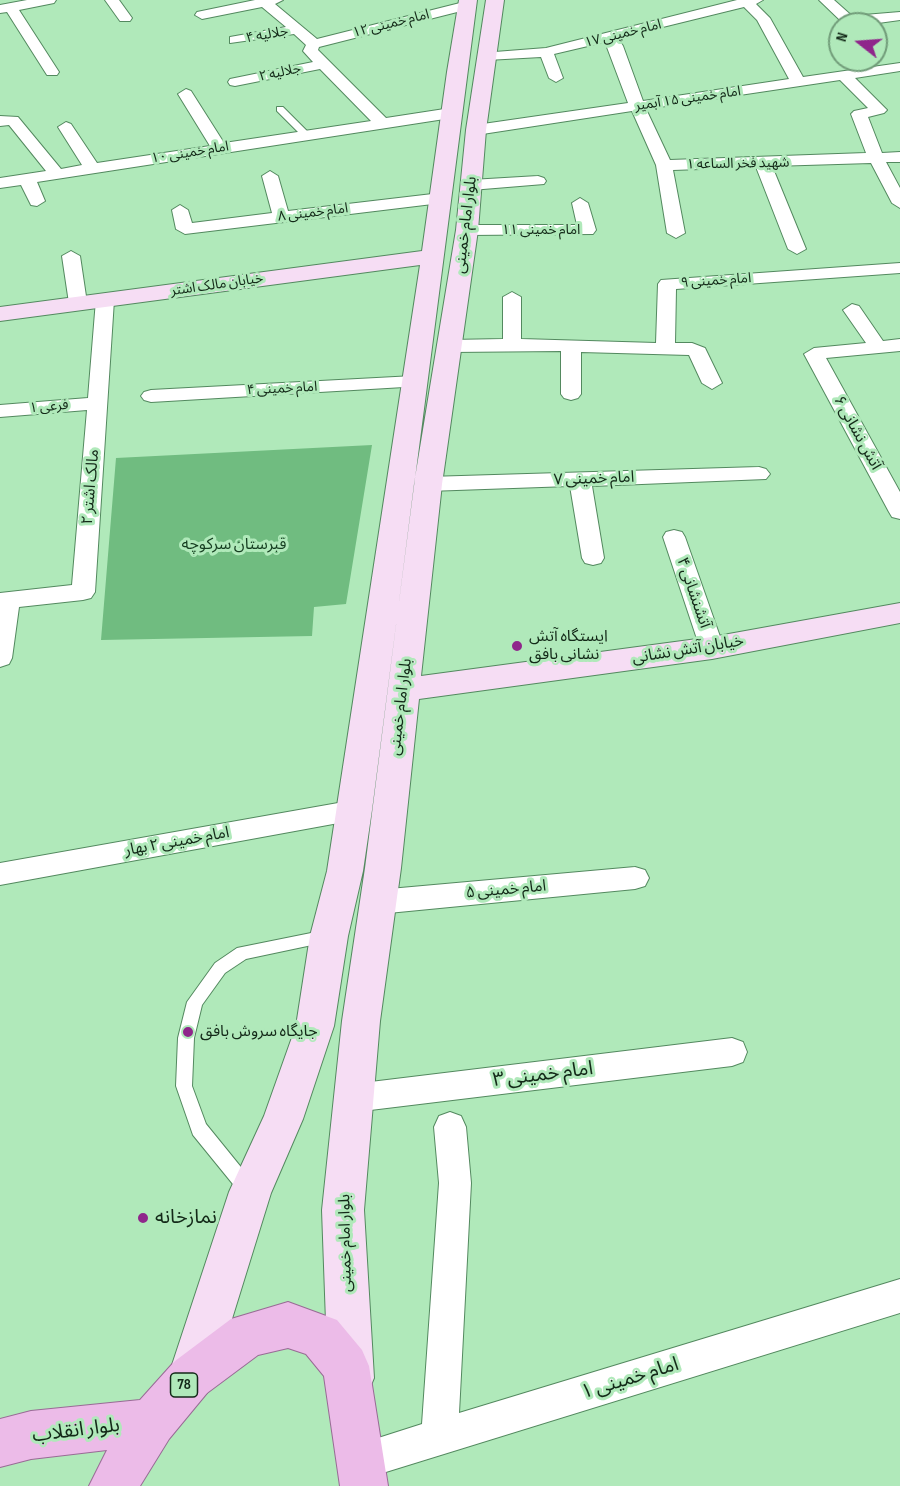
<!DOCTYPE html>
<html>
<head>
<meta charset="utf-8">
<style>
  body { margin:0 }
  #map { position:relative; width:900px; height:1486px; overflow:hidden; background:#b0e9ba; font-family:"Sofia Sans Condensed",sans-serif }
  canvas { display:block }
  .north { position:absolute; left:828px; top:12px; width:60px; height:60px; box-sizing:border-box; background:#b0e9ba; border:2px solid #719c79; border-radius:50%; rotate:287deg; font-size:16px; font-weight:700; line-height:24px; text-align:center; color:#132918 }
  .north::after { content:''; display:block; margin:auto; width:21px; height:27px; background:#8f268b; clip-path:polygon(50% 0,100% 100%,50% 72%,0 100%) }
</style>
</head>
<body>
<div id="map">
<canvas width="900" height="1486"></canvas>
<div class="north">N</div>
</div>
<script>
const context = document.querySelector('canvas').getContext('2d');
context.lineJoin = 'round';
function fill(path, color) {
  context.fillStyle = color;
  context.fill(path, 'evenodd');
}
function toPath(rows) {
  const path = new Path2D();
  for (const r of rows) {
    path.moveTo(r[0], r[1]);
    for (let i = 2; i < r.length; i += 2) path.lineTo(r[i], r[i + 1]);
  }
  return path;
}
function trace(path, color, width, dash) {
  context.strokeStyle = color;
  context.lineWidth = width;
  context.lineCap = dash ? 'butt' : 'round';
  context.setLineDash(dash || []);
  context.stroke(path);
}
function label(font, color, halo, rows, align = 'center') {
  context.font = font + ' "Sofia Sans Condensed","Noto Sans Arabic",sans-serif';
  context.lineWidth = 6;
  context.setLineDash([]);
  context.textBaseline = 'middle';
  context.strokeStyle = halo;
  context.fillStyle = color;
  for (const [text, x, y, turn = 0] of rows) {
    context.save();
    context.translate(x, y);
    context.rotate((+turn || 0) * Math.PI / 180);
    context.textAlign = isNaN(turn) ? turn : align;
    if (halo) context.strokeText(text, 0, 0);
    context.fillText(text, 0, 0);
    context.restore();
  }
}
const green = toPath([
  [372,445,346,604,314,607,312,636,101,640,116,458]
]);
const lane = toPath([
  [277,107,283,107,308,132,308,136,302,136,277,111,277,107],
  [326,930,331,931,334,936,331,941,246,959,225,973,202,1005,194,1038,192,1086,206,1124,253,1182,256,1188,253,1194,247,1196,241,1194,193,1135,176,1086,178,1038,187,1002,215,963,237,948,326,930]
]);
const street = toPath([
  [27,0,56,0,54,3,19,10,59,72,57,75,47,75,7,12,0,13,0,5,27,0],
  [105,0,119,0,132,18,130,21,120,21,105,0],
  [255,0,283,0,275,4,317,39,468,1,473,2,473,8,319,47,318,50,386,118,451,108,459,113,451,118,37,182,45,201,37,206,31,205,21,185,0,188,0,178,46,171,9,125,0,126,0,116,18,117,61,169,82,165,58,127,66,122,71,124,97,163,210,146,178,94,186,89,191,91,224,143,371,121,320,69,235,86,230,85,228,82,230,79,313,62,303,51,306,45,294,34,230,43,230,37,286,27,262,7,202,19,195,15,197,12,255,0],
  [737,0,763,0,756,4,770,18,803,77,900,63,900,71,855,78,887,110,884,113,868,117,882,153,900,152,900,162,886,162,900,188,900,208,892,203,871,163,772,166,806,249,797,254,788,249,756,167,673,170,685,233,676,238,667,233,656,165,632,111,476,135,468,130,476,125,628,103,605,42,554,54,563,78,556,82,549,78,541,57,487,60,482,59,480,56,482,53,546,48,737,0],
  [744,7,757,20,789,79,643,101,623,46,618,38,744,7],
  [840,80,868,108,854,111,851,114,866,153,670,160,646,109,840,80],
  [819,0,834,0,852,16,900,12,900,20,871,24,843,23,819,0],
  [270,171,278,176,288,211,441,193,449,198,441,203,185,234,176,229,172,210,180,205,188,210,192,223,272,213,262,176,270,171],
  [538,176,544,178,546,181,544,184,471,190,463,185,471,180,538,176],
  [580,198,588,203,596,230,593,234,467,235,458,230,467,225,577,225,572,203,580,198],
  [71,251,80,256,87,303,78,309,69,303,62,256,71,251],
  [900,263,900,273,676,289,675,343,692,343,705,348,722,383,712,389,702,383,689,355,581,352,581,394,578,398,571,400,564,398,561,394,561,351,451,352,441,346,451,340,503,339,503,297,512,292,521,297,521,339,656,343,658,284,661,280,900,263],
  [105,294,114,300,95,592,91,598,83,600,19,607,12,658,9,664,0,667,0,593,72,585,87,410,0,417,0,405,88,398,96,300,105,294],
  [852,304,859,306,883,341,900,339,900,351,826,358,900,492,900,519,892,517,889,512,804,354,814,348,866,343,843,310,852,304],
  [414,376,421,378,424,382,421,386,151,402,144,400,141,396,144,392,151,390,414,376],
  [759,467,766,469,770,474,766,479,592,486,604,558,601,563,593,565,585,563,582,558,570,486,428,491,420,489,417,484,420,479,428,477,759,467],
  [674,530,682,532,685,537,724,648,720,654,712,656,704,654,700,648,663,537,666,532,674,530],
  [355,800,364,803,368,810,364,817,355,820,0,885,0,863,355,800],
  [635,867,645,870,649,878,645,886,635,889,378,914,368,910,364,902,368,894,378,890,635,867],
  [732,1038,743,1042,747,1052,743,1062,732,1066,354,1112,343,1108,338,1098,343,1088,354,1084,732,1038],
  [450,1112,461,1116,466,1127,471,1183,459,1413,900,1279,900,1313,360,1480,347,1474,341,1461,347,1448,422,1424,439,1183,434,1127,439,1116,450,1112]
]);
const secondary = toPath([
  [459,0,477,0,372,810,363,871,348,936,334,1026,303,1119,271,1193,214,1377,207,1393,191,1400,175,1393,168,1377,229,1192,264,1116,296,1026,310,936,327,871,420,265,0,321,0,307,422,251,447,72,459,0],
  [486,0,504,0,486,130,478,230,442,484,421,676,712,637,900,603,900,623,712,659,419,699,401,868,380,1021,364,1210,374,1378,367,1394,351,1401,335,1394,328,1378,322,1210,342,1021,365,868,414,484,456,230,466,130,486,0]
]);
const primary = toPath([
  [288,1302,337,1320,362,1350,369,1366,388,1486,340,1486,324,1376,306,1354,288,1348,258,1355,207,1393,169,1439,140,1486,89,1486,107,1450,31,1459,0,1467,0,1419,31,1411,140,1400,175,1361,231,1319,288,1302]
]);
const markers = [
  [517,646,6,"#8f268b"],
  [188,1032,6,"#8f268b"],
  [143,1218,6,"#8f268b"]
];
const farStreetnames = [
  ["امام خمینی ۱۲",391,24,-14],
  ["امام خمینی ۱۷",623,34,-14],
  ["جلالیه ۴",267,35,-10],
  ["جلالیه ۲",280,73,-12],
  ["امام خمینی ۱۵ آبمیر",688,99,-8],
  ["امام خمینی ۱۰",190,153,-9],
  ["شهید فخر الساعه ۱",738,164,-1],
  ["امام خمینی ۸",313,213,-7],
  ["امام خمینی ۱۱",541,230],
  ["امام خمینی ۹",716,281,-4],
  ["خیابان مالک اشتر",217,285,-8],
  ["امام خمینی ۴",282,389,-3],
  ["فرعی ۱",49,407,-5]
];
const shields = [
  [184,1385,27]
];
const shieldNames = [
  ["78",184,1385]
];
const streetNames = [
  ["بلوار امام خمینی",466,225,-83],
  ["آتش نشانی ۶",857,433,61],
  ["امام خمینی ۷",594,479,-2],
  ["مالک اشتر ۲",91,487,-85],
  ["آتشنشانی ۴",693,593,71],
  ["خیابان آتش نشانی",688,650,-9],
  ["بلوار امام خمینی",401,707,-83],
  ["امام خمینی ۲ بهار",177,842,-10],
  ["امام خمینی ۵",506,890,-5],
  ["بلوار امام خمینی",346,1243,-91]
];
const parkNames = [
  ["قبرستان سرکوچه",234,545]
];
const poiNames = [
  ["ایستگاه آتش",529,637],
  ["نشانی بافق",529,655],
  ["جایگاه سروش بافق",200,1032]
];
const nearStreetnames = [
  ["امام خمینی ۳",543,1075,-7],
  ["امام خمینی ۱",630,1379,-17],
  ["بلوار انقلاب",76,1431,-7]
];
const nearPoinames = [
  ["نمازخانه",155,1218]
];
fill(green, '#70bc80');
trace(lane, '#53895f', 2);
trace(street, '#53895f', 2);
trace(secondary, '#53895f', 2);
trace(primary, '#986b95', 2);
fill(lane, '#fff');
fill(street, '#fff');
fill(secondary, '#f6ddf4');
fill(primary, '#ecbbe8');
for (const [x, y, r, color] of markers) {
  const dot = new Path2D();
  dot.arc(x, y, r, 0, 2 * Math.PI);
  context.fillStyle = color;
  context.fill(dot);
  trace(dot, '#b0e9ba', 2);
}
label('14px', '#132918', '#b0e9ba', farStreetnames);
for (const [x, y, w] of shields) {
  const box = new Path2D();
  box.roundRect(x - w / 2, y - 12, w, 24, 4.5);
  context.fillStyle = '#b0e9ba';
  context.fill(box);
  trace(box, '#132918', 1.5);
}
label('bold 15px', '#132918', null, shieldNames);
label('16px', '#132918', '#b0e9ba', streetNames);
label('16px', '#163e21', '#b0e9ba', parkNames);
label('16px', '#132918', '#b0e9ba', poiNames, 'left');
label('20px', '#132918', '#b0e9ba', nearStreetnames);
label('20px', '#132918', '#b0e9ba', nearPoinames, 'left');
</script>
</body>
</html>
